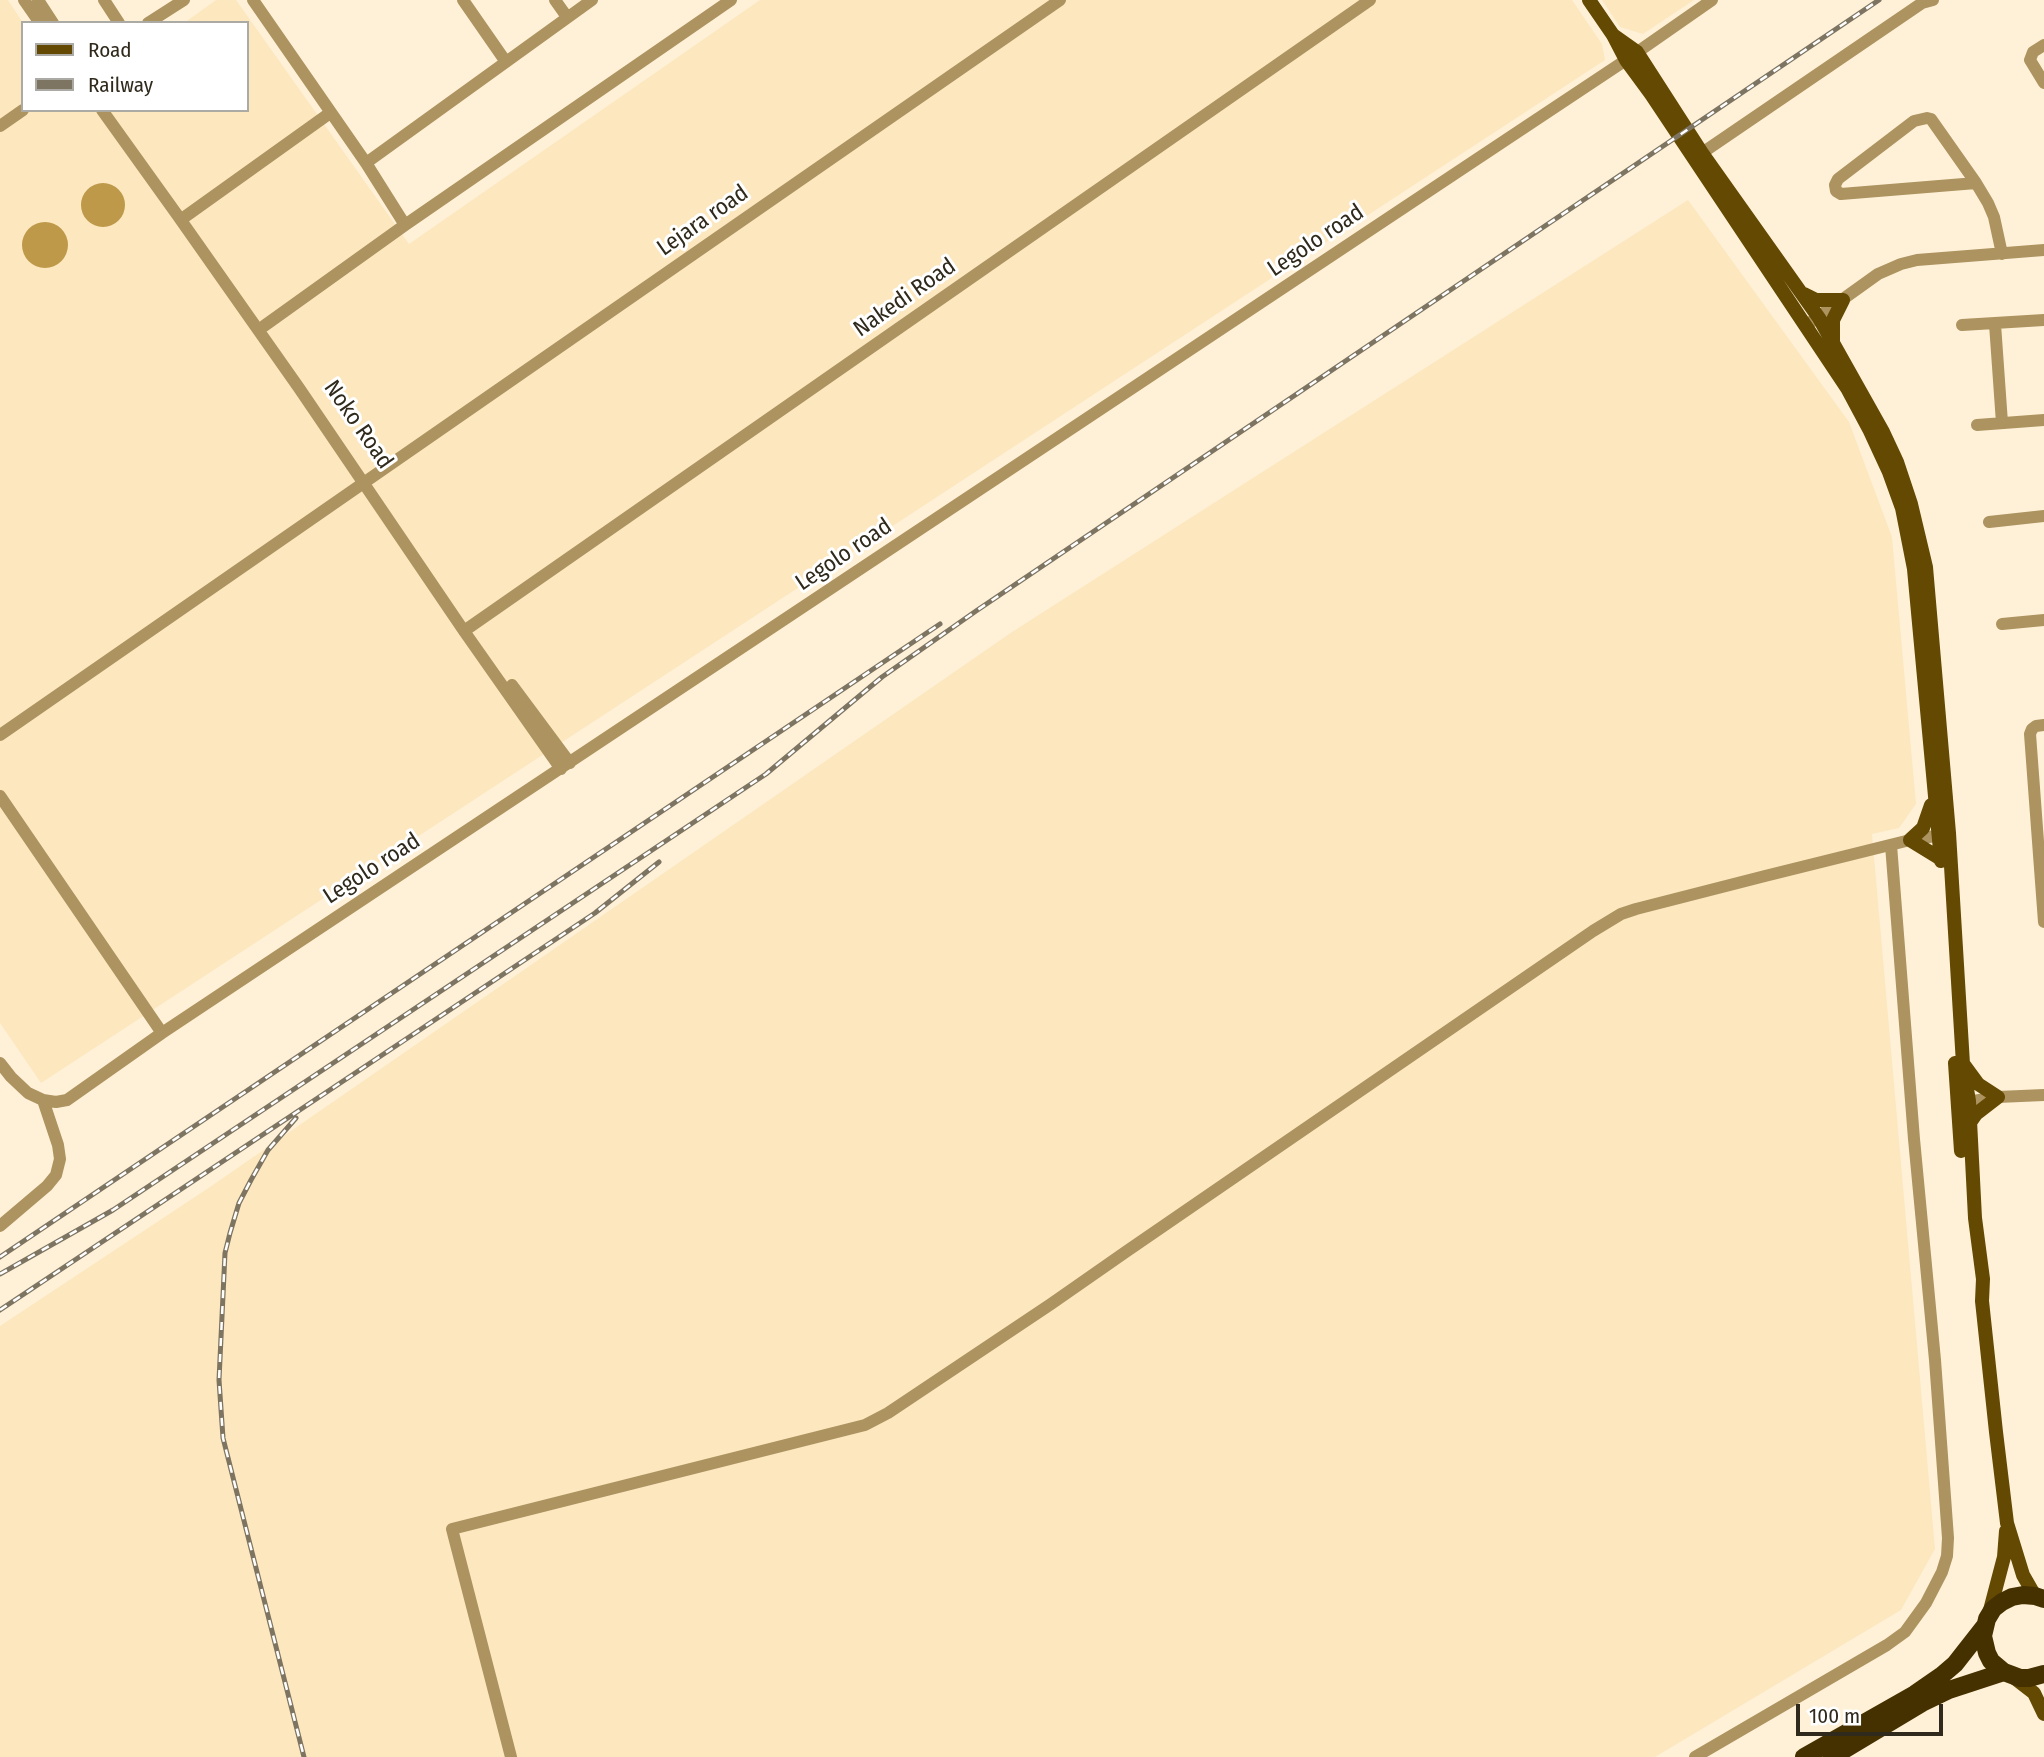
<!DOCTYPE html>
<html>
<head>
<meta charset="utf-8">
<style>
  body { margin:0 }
  #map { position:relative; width:2044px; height:1757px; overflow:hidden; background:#fff1d7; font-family:"Fira Sans Condensed",sans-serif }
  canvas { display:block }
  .legend { position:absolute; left:21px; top:21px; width:228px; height:91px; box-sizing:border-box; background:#fff; border:2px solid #acaaa5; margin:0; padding:9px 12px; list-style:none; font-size:21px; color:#302a1d }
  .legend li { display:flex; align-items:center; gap:14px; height:35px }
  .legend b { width:35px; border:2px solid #acaaa5 }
  .scale { position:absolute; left:1796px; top:1704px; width:147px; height:32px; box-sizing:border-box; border:4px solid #302a1d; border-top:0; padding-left:9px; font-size:21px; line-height:24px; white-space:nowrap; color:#302a1d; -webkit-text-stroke:5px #fff; paint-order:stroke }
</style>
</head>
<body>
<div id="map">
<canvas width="2044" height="1757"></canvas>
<ul class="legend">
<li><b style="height:9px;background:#644903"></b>Road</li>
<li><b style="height:9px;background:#7d7462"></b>Railway</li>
</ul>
<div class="scale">100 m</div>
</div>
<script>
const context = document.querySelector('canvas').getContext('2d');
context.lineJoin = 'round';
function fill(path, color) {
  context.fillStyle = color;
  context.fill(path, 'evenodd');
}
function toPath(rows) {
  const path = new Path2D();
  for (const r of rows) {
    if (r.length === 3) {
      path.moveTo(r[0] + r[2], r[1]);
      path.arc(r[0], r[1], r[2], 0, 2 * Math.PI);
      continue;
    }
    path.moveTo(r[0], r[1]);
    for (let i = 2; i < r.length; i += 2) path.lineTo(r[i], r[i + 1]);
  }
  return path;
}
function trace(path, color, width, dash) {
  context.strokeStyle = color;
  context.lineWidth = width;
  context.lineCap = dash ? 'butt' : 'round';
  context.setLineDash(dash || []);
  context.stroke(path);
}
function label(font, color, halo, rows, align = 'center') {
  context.font = font + ' "Fira Sans Condensed",sans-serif';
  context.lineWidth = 6;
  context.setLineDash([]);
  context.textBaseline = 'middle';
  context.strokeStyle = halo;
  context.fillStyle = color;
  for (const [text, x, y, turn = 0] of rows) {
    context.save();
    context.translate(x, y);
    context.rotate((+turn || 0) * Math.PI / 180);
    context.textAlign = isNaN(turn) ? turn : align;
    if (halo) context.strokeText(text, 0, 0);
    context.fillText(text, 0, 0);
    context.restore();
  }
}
const built = toPath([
  [0,0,8,0,23,23,23,110,247,110,247,23,184,23,216,0,236,0,409,244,760,0,1572,0,1602,44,1605,60,41,1083,0,1023],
  [1602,0,1694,0,1643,34,1620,27],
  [1688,200,1849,422,1892,537,1916,804,1899,828,1872,834,1935,1549,1901,1610,1655,1757,0,1757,0,1326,210,1187,1012,632]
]);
const water = toPath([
  [103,205,22],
  [45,245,23]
]);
const minor = toPath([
  [24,0,40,23],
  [38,0,53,23],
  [104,0,119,23],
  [253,0,366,163,405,225],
  [463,0,506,62],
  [555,0,567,17],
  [148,23,184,0],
  [2044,45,2033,52,2030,60,2044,83],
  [102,110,178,216,299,388,464,631,561,769],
  [0,126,23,110],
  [1702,153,1922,3,1933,0],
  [366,163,592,0],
  [1976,183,1841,194,1836,191,1835,185,1838,179,1914,121,1927,118,1931,119,1976,183,1988,203,1994,217,2002,254],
  [186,216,330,113],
  [1811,322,1878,274,1901,264,1917,260,2044,250],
  [1995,324,2002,423],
  [1962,325,2044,320],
  [264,326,405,225,731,0],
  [1977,425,2044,420],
  [1989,522,2044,516],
  [2002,624,2044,620],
  [464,631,1370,0],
  [512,685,570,763],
  [2044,725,2036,726,2032,729,2030,734,2044,922],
  [0,735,1060,0],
  [0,796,162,1033],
  [0,1063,11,1077,28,1093,43,1100,56,1102,67,1100,162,1033,1626,60,1712,0],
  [1961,1103,1998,1097,2044,1095],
  [0,1226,47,1186,56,1175,60,1159,58,1145,43,1100],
  [511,1757,452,1529,865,1425,888,1413,1051,1304,1127,1251,1593,931,1621,914,1636,909,1765,876,1910,840,1948,834],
  [1695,1757,1887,1645,1905,1632,1926,1603,1942,1572,1947,1556,1948,1538,1935,1360,1914,1139,1891,845]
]);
const major = toPath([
  [1589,0,1613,35,1626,60,1651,94,1847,388,1870,431,1889,472,1902,508,1914,569,1941,861],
  [1613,35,1637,52,1702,153,1819,318,1883,432,1897,462,1911,504,1926,567,1949,833,1963,1064,1969,1101,1975,1218,1983,1279,1982,1301,1996,1432,2007,1523,2023,1575,2035,1596],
  [1804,294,1816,300,1843,300],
  [1833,342,1833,320,1843,300],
  [1931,805,1923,828,1910,840,1941,859],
  [1955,1063,1961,1151],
  [1964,1065,1978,1084,1998,1097,1976,1114,1969,1124],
  [1989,1614,2004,1557,2006,1531],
  [2012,1676,2034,1693,2044,1714]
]);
const highway = toPath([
  [2044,1599,2035,1596,2023,1595,2012,1597,2002,1602,1993,1609,1987,1619,1983,1636,1987,1653,1991,1661,2004,1672,2020,1678,2029,1678,2044,1674],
  [1804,1757,1915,1694,1941,1676,1955,1664,1984,1627],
  [1832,1757,1922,1703,1949,1690,2004,1672]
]);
const rail = toPath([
  [296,1118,268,1150,251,1180,239,1203,230,1233,225,1253,219,1380,223,1438,304,1757],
  [0,1257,940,624],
  [0,1274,113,1210,766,774,882,677,976,611,1879,0],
  [0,1310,595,913,659,862]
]);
const streetNames = [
  ["Lejara road",703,221,-35],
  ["Legolo road",1316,241,-34],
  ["Nakedi Road",905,298,-35],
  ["Noko Road",358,425,55],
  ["Legolo road",844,555,-34],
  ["Legolo road",372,869,-33]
];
fill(built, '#fce7bf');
fill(water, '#bf994a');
trace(minor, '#ad9360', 12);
trace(major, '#644903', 14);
trace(highway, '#453100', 18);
trace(rail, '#7d7462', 5);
trace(rail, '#fff', 2.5, [8]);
label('23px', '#302a1d', '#fff', streetNames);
</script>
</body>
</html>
